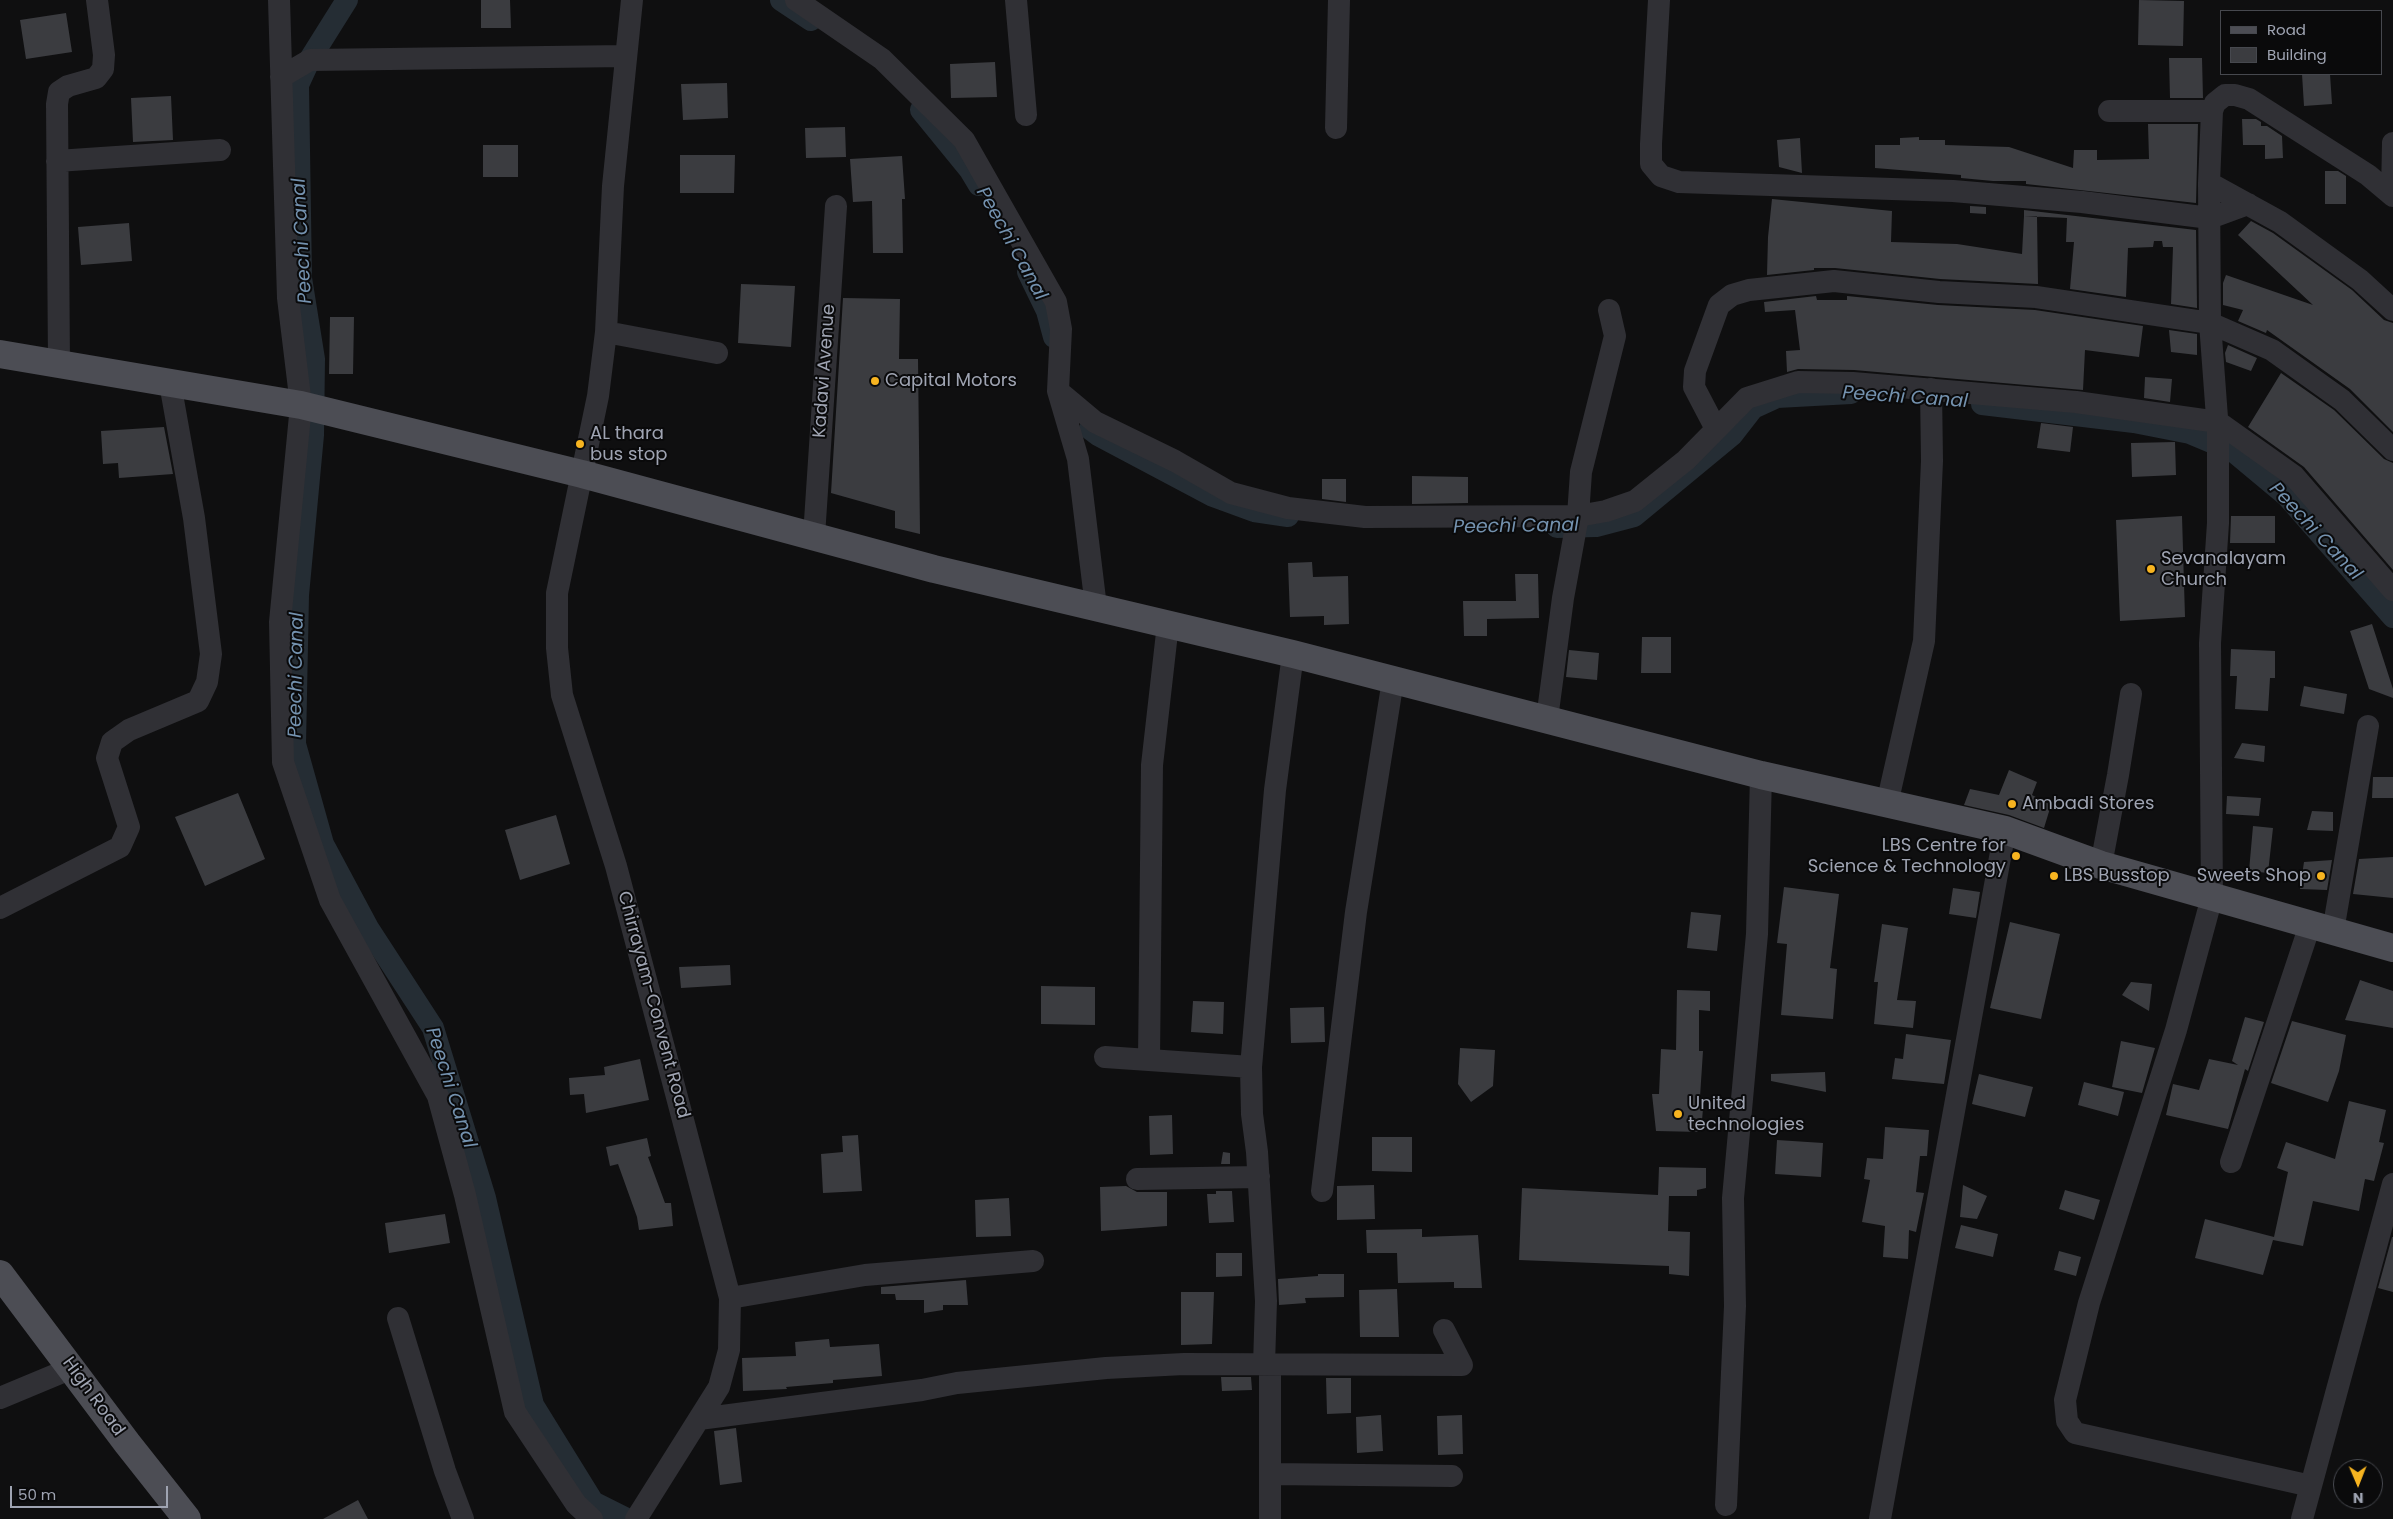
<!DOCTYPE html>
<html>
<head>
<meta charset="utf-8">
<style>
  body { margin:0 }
  #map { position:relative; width:2393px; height:1519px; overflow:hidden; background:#0f0f10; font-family:Poppins,sans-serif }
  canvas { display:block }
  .legend { position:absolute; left:2220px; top:10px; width:162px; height:65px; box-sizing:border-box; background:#0a0a0b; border:1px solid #46484e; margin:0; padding:6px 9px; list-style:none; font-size:15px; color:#9fa4b2 }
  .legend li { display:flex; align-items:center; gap:10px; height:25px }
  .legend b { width:25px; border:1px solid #46484e }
  .north { position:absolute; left:2333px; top:1459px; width:50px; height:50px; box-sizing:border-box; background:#0a0a0b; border:1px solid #46484e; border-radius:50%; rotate:179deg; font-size:14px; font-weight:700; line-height:20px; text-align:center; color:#9fa4b2 }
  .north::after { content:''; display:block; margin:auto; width:18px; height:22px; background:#f7b420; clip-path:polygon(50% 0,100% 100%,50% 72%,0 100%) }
  .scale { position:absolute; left:10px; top:1486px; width:158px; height:22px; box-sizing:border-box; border:2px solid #9fa4b2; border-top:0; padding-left:6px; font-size:15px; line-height:18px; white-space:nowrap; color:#9fa4b2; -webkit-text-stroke:4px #0a0a0b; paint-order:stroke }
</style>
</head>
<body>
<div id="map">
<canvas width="2393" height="1519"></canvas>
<ul class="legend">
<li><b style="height:6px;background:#4c4d54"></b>Road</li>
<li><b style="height:14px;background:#3b3c40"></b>Building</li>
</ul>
<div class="north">N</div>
<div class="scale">50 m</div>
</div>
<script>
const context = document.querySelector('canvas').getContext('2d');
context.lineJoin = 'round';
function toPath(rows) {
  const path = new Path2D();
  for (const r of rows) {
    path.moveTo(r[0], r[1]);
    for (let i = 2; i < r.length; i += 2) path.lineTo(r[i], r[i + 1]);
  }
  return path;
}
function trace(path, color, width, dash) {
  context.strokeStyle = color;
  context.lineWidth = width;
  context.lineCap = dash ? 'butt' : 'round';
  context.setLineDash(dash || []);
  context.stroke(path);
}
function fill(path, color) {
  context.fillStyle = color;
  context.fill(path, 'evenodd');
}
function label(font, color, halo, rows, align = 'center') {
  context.font = font + ' Poppins,sans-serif';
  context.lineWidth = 4;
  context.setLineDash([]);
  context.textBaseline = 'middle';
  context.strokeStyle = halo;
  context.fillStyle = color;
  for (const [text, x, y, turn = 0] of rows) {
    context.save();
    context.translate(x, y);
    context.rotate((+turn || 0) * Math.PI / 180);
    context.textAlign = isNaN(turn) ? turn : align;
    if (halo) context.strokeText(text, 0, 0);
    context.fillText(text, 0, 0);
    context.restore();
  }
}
const canal = toPath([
  [347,0,310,59,298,85,301,278,314,359,313,435,298,595,295,744,323,844,368,928,433,1028,485,1198,533,1405,593,1502,627,1519],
  [781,0,811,20],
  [921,110,970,170,979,185],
  [1028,272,1047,311,1054,337],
  [1982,404,2134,422,2190,433,2233,451,2287,496,2393,617],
  [1090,429,1098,435,1213,496,1254,511,1288,516],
  [1557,527,1596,526,1634,516,1732,435,1753,408,1777,397,1851,393]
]);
const building = toPath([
  [481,0,510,0,511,28,481,28],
  [2139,0,2184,1,2183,46,2138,45],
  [66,13,72,52,26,59,20,20],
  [2169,58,2202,58,2203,98,2170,98],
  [995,62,997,97,951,98,950,64],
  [2302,74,2330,74,2332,104,2304,106],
  [727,83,728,118,683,120,681,84],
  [171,96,173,140,133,142,131,98],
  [2242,119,2256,119,2261,122,2261,126,2267,126,2282,136,2283,158,2265,159,2265,145,2243,145],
  [2148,124,2198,124,2196,203,2026,184,2026,181,1993,181,1961,178,1961,175,1875,168,1875,145,1900,145,1900,138,1919,137,1919,140,1945,140,1945,145,2009,147,2073,168,2074,150,2097,150,2097,160,2149,159],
  [845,127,846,157,806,158,805,128],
  [1800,138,1802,173,1779,167,1777,140],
  [483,145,518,145,518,177,483,177],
  [680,155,735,155,734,193,680,193],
  [902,156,905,199,902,199,903,253,873,253,872,201,853,202,850,159],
  [2325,171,2338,171,2346,176,2346,204,2325,204],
  [1772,199,1892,211,1891,242,1957,244,2022,254,2024,216,2037,216,2038,284,1940,279,1835,268,1814,268,1814,270,1767,275,1768,237],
  [1970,206,1986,207,1986,214,1970,213],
  [2024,210,2196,230,2197,308,2171,304,2173,247,2163,247,2162,241,2154,241,2153,247,2128,248,2126,297,2070,289,2074,242,2066,242,2067,218,2024,216],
  [2251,221,2273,233,2352,290,2384,320,2393,323,2393,432,2350,389,2267,330,2266,333,2238,321,2243,310,2223,305,2223,283,2226,275,2313,305,2238,235],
  [129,223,132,261,81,265,78,227],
  [741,284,795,286,791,347,738,343],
  [1816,296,1817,300,1847,300,1847,296,1938,305,2035,310,2143,326,2139,357,2085,350,2083,390,1854,370,1798,369,1787,372,1786,351,1800,350,1795,310,1765,312,1764,302],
  [843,298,900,299,899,359,918,359,920,534,895,528,895,511,831,493],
  [330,317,354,317,353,374,329,374],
  [2169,330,2197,334,2197,355,2171,352],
  [2228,345,2257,358,2251,371,2226,362,2225,353],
  [2281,373,2334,410,2384,459,2393,463,2393,570,2304,467,2248,427],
  [2145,377,2172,379,2170,402,2144,398],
  [2041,423,2073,427,2070,452,2037,448],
  [164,427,173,474,119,478,118,463,103,464,101,431],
  [2175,442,2176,475,2132,477,2131,443],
  [1412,476,1468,477,1468,503,1412,504],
  [1322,479,1346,479,1346,502,1322,499],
  [2182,516,2185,617,2120,621,2116,520],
  [2231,516,2275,516,2275,543,2230,543],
  [1312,562,1313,577,1348,576,1349,624,1324,625,1324,616,1290,617,1288,563],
  [1515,574,1538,574,1539,618,1487,619,1487,636,1464,636,1463,601,1516,601],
  [2372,624,2393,689,2393,698,2369,689,2350,631],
  [1642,637,1671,637,1671,673,1641,673],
  [2231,649,2275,651,2275,678,2270,678,2268,711,2235,709,2237,676,2230,676],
  [1569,650,1599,653,1597,680,1566,677],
  [2304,686,2347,694,2344,714,2300,706],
  [2242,743,2265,746,2264,762,2234,758],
  [2009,770,2037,782,2032,795,2051,805,2044,828,2009,815,1964,805,1970,789,1999,795],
  [2373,777,2393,777,2393,798,2372,798],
  [238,793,265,859,205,886,175,817],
  [2227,796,2261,798,2259,816,2226,814],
  [2312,811,2333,812,2333,831,2307,830],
  [556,815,570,864,520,880,505,830],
  [2253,826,2273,828,2268,873,2249,871],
  [2393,857,2393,898,2353,894,2359,859],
  [2332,860,2327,890,2300,889,2304,862],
  [1784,887,1839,894,1830,968,1837,969,1833,1019,1781,1015,1787,944,1777,943],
  [1953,888,1980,892,1976,918,1949,914],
  [1691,912,1721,915,1717,951,1687,948],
  [2010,922,2060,934,2041,1019,1990,1008],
  [1882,924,1908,928,1897,1000,1916,1001,1913,1028,1874,1024,1878,982,1874,982],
  [730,965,731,985,681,988,679,967],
  [2360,980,2393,991,2393,1028,2345,1020],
  [2131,982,2152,984,2149,1011,2122,995],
  [1041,986,1095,987,1095,1025,1041,1024],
  [1677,990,1710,991,1710,1011,1699,1010,1699,1051,1703,1051,1700,1097,1704,1097,1701,1132,1656,1131,1652,1094,1659,1094,1661,1049,1676,1050],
  [1193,1001,1224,1002,1223,1034,1191,1032],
  [1324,1007,1325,1042,1291,1043,1290,1008],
  [2245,1017,2264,1022,2248,1071,2245,1069,2228,1129,2166,1115,2173,1084,2199,1090,2209,1059,2238,1065,2232,1061],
  [2292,1021,2346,1035,2339,1071,2328,1102,2271,1083],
  [1906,1034,1951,1040,1944,1084,1892,1079,1895,1058,1903,1059],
  [2121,1041,2155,1048,2142,1093,2112,1087],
  [1460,1048,1495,1050,1493,1086,1471,1102,1458,1084],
  [640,1059,649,1100,586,1113,584,1094,570,1095,569,1078,605,1075,604,1067],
  [1825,1072,1826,1092,1771,1081,1771,1074],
  [1979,1074,2033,1087,2025,1117,1972,1104],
  [2084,1082,2124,1092,2118,1116,2078,1105],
  [2349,1101,2386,1110,2379,1142,2384,1143,2374,1181,2365,1179,2359,1211,2313,1201,2303,1246,2273,1240,2263,1275,2195,1258,2205,1219,2274,1237,2288,1172,2277,1168,2286,1142,2335,1159],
  [1172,1115,1173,1154,1150,1155,1149,1116],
  [1885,1127,1929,1130,1927,1156,1920,1156,1916,1192,1924,1193,1916,1232,1909,1230,1908,1259,1883,1257,1885,1226,1862,1222,1870,1180,1864,1179,1867,1158,1883,1159],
  [858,1135,862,1191,823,1193,821,1154,843,1152,842,1136],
  [1372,1137,1412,1137,1412,1172,1372,1171],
  [647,1138,651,1156,648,1157,665,1203,671,1203,673,1226,639,1230,637,1217,618,1164,610,1166,606,1147],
  [1777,1140,1823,1143,1821,1177,1775,1174],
  [1223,1152,1230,1153,1230,1164,1221,1164],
  [1659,1167,1706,1168,1706,1188,1697,1190,1697,1196,1669,1196,1668,1231,1690,1232,1689,1276,1669,1274,1669,1266,1519,1260,1522,1188,1658,1195],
  [1374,1185,1375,1219,1337,1220,1337,1186],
  [1963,1185,1987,1196,1977,1219,1960,1217],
  [1126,1186,1137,1192,1167,1192,1167,1226,1101,1231,1100,1187],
  [2065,1190,2100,1200,2094,1220,2059,1209],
  [1216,1191,1232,1191,1234,1222,1209,1223,1207,1194,1216,1194],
  [1009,1198,1011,1236,976,1237,975,1200],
  [445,1214,450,1243,389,1253,385,1223],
  [1961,1225,1998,1234,1993,1257,1955,1248],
  [1422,1229,1422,1237,1478,1235,1482,1288,1454,1288,1454,1282,1398,1283,1397,1253,1367,1253,1366,1230],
  [2392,1237,2393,1237,2393,1292,2378,1288],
  [2059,1251,2081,1257,2076,1276,2054,1270],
  [1216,1253,1242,1253,1242,1276,1216,1277],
  [1318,1274,1344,1274,1344,1297,1305,1298,1306,1303,1279,1305,1278,1279,1318,1276],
  [966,1280,968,1305,943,1305,943,1310,924,1313,924,1300,896,1300,895,1294,881,1294,881,1287],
  [1397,1289,1399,1337,1360,1337,1359,1290],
  [1181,1292,1214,1292,1212,1344,1181,1345],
  [829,1339,830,1347,879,1344,882,1376,833,1380,833,1383,786,1387,787,1389,743,1391,742,1358,796,1356,795,1342],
  [1221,1377,1251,1377,1252,1390,1222,1391],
  [1326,1378,1351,1378,1351,1413,1327,1414],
  [1381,1415,1383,1451,1357,1453,1356,1417],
  [1462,1415,1463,1454,1438,1455,1437,1416],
  [736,1428,742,1482,720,1485,714,1431],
  [358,1500,368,1519,323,1519]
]);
const minor = toPath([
  [279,0,288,298,301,405,280,622,283,762,330,900,438,1096,465,1195,515,1412,576,1504,592,1519],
  [632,0,613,186,606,332,598,396,557,593,557,648,562,695,616,866,730,1298,729,1350,719,1387,636,1519],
  [796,0,882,59,964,140,1056,302,1061,329,1058,391,1078,459,1096,607],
  [1016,0,1026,115],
  [1659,0,1651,144,1651,164,1661,176,1679,182,1953,191,2082,202,2210,218,2248,204],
  [281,77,310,60,626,56],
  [2109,111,2212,111],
  [1336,128,1339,0],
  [57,161,220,150],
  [2209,183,2280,222,2360,280,2393,310],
  [2392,194,2393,143],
  [606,332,717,353],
  [59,364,57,104,59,92,68,86,96,78,103,69,104,55,97,0],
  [1058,391,1095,422,1175,461,1231,493,1288,508,1365,517,1578,516,1606,511,1635,501,1686,460,1747,398,1798,382,1853,383,2076,402,2218,422,2294,476,2393,590],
  [1716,429,1694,387,1695,371,1719,305,1732,295,1749,290,1834,281,1939,292,2036,297,2210,323,2272,350,2342,400,2393,450],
  [814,536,836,206],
  [1547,719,1563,598,1578,516,1581,472,1615,336,1609,310],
  [1887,804,1924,641,1932,461,1931,389],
  [2101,865,2118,775,2131,694],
  [0,908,120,847,129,827,107,758,112,742,129,730,198,701,207,682,211,654,194,518,170,383],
  [2333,931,2368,726],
  [1105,1057,1251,1067],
  [1149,1060,1152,765,1168,624],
  [2231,1162,2310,925],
  [1137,1179,1259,1177],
  [1322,1191,1356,912,1393,680],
  [730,1298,865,1275,1033,1261],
  [398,1318,445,1471,463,1519],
  [1264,1365,1266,1301,1257,1152,1252,1114,1251,1067,1275,790,1293,654],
  [0,1398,72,1368],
  [699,1419,922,1390,957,1383,1106,1368,1184,1364,1462,1365,1444,1330],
  [1271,1474,1452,1476],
  [2311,1486,2075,1433,2067,1421,2065,1400,2089,1303,2176,1030,2212,897,2210,643,2218,523,2218,431,2210,323,2209,183,2212,111,2215,103,2225,95,2235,95,2249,99,2368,175,2393,196],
  [1726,1505,1735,1306,1733,1198,1757,934,1761,775],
  [1270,1519,1270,1365],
  [1880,1519,2005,830],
  [2302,1519,2393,1184]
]);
const major = toPath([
  [0,354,301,405,582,474,934,569,1293,654,1761,775,2005,830,2101,865,2393,948],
  [0,1274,127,1443,187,1519]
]);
const markers = [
  [875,381,5,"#f7b420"],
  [580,444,5,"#f7b420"],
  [2151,569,5,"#f7b420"],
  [2012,804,5,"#f7b420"],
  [2016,856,5,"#f7b420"],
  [2054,876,5,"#f7b420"],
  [2321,876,5,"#f7b420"],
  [1678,1114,5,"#f7b420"]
];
const streetNames = [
  ["Kadavi Avenue",825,371,-86],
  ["Chirrayam-Convent Road",653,1005,75],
  ["High Road",93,1397,54]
];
const poiNames = [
  ["Capital Motors",885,381],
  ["AL thara",590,434],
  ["bus stop",590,455],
  ["Sevanalayam",2161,559],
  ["Church",2161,580],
  ["Ambadi Stores",2022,804],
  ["LBS Centre for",2006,846,"right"],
  ["Science & Technology",2006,867,"right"],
  ["LBS Busstop",2064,876],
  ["Sweets Shop",2311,876,"right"],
  ["United",1688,1104],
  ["technologies",1688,1125]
];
const waterNames = [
  ["Peechi Canal",303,241,-93],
  ["Peechi Canal",1011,244,61],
  ["Peechi Canal",1905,398,4],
  ["Peechi Canal",1516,527,-1],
  ["Peechi Canal",2315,532,47],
  ["Peechi Canal",297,675,-89],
  ["Peechi Canal",450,1088,72]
];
trace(canal, '#252d34', 22);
fill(building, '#3b3c40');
trace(minor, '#303035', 22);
trace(major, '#4c4d54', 28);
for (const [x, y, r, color] of markers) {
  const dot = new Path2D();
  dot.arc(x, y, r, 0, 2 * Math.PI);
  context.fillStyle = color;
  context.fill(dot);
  trace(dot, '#0a0a0b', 2);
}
label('18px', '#9fa4b2', '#0a0a0b', streetNames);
label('18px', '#9fa4b2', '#0a0a0b', poiNames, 'left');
label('italic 19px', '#7492af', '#0a0a0b', waterNames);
</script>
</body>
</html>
